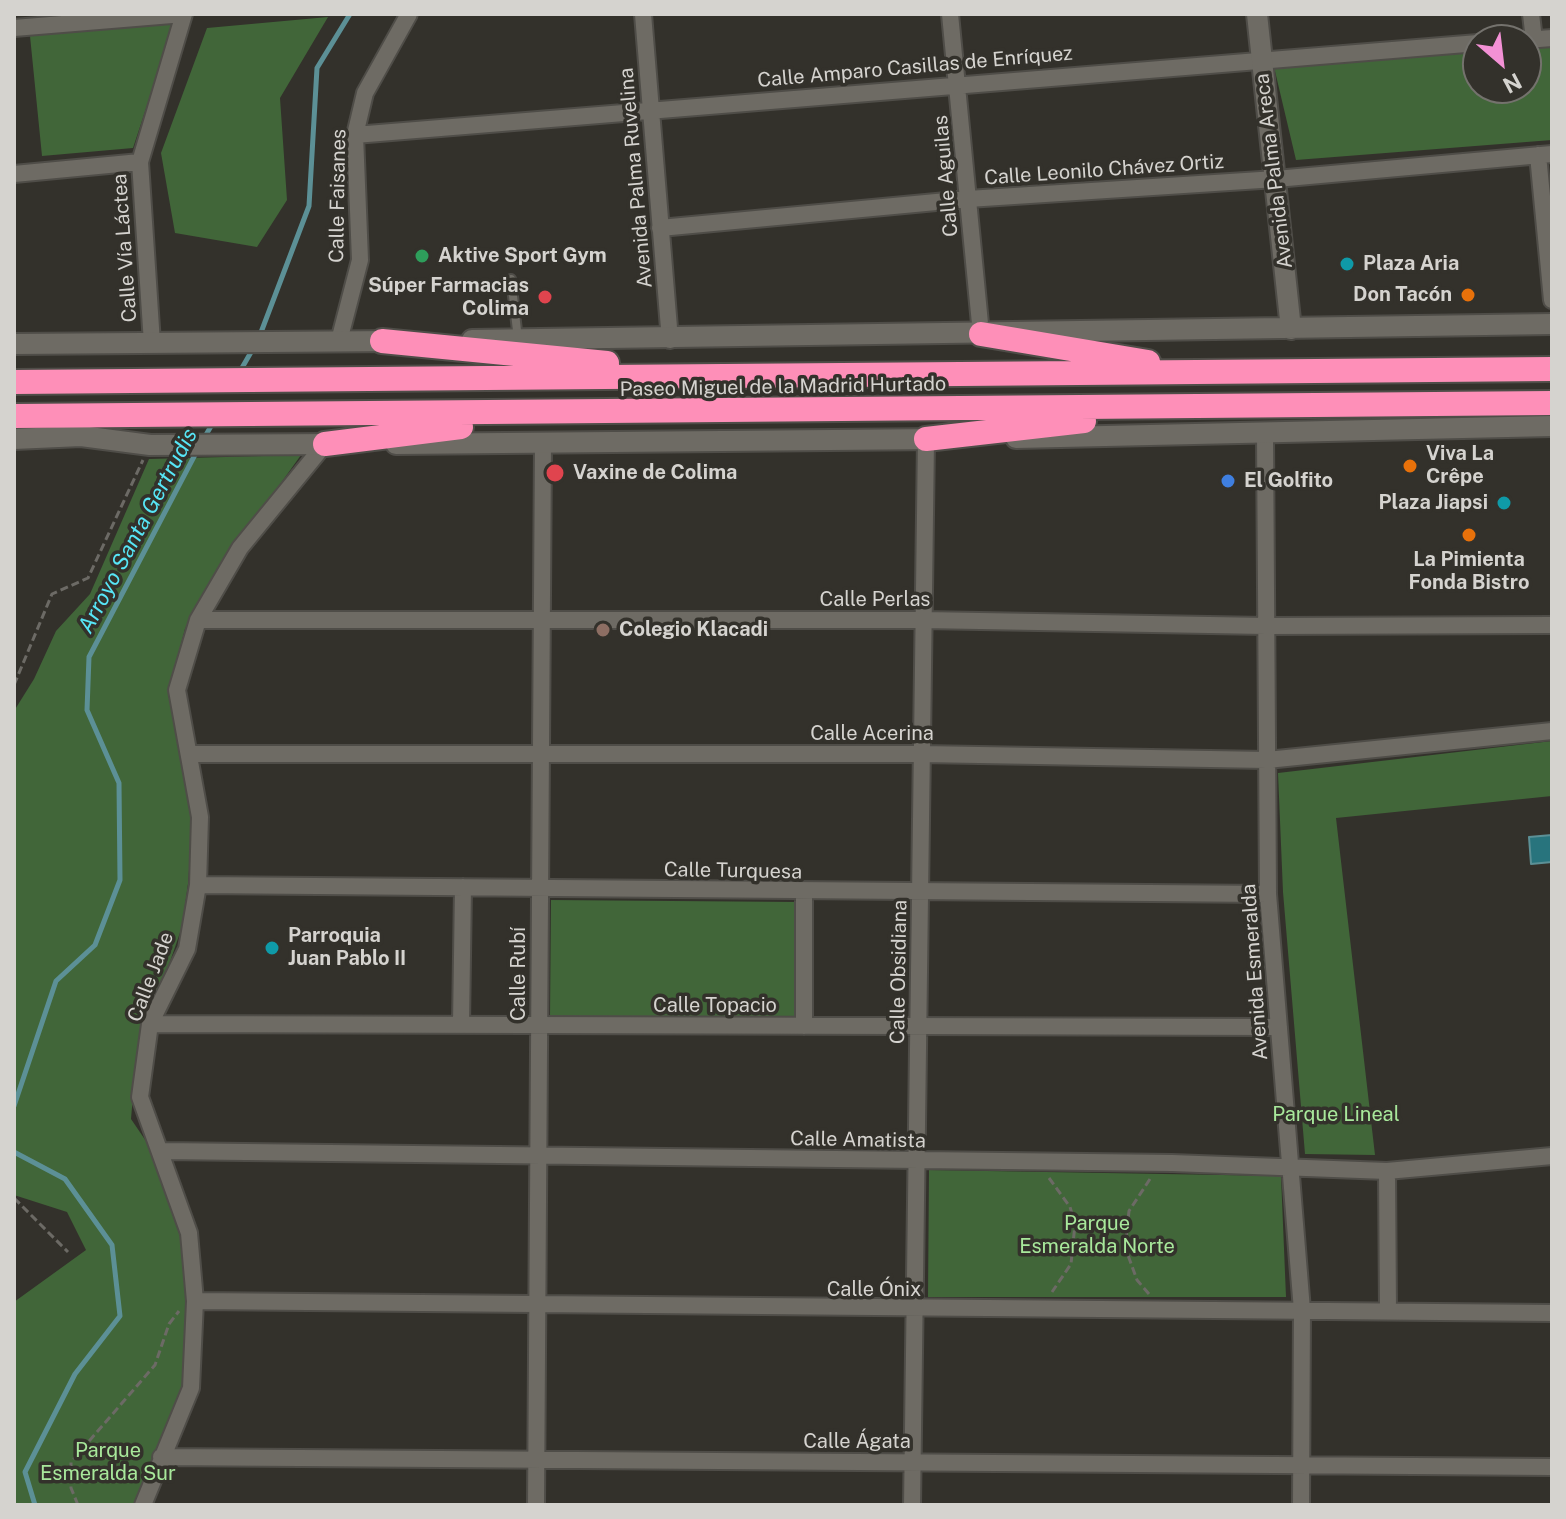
<!DOCTYPE html>
<html>
<head>
<meta charset="utf-8">
<style>
  body { margin:0 }
  #map { position:relative; width:1566px; height:1519px; overflow:hidden; background:#33312b; font-family:"Public Sans",sans-serif }
  canvas { display:block }
  .frame { position:absolute; inset:0; border:16px solid #d5d3cf; pointer-events:none }
  .north { position:absolute; left:1462px; top:24px; width:80px; height:80px; box-sizing:border-box; background:#33312b; border:2px solid #74726d; border-radius:50%; rotate:152deg; font-size:22px; font-weight:700; line-height:32px; text-align:center; color:#d5d3cf }
  .north::after { content:''; display:block; margin:auto; width:28px; height:36px; background:#f391d5; clip-path:polygon(50% 0,100% 100%,50% 72%,0 100%) }
</style>
</head>
<body>
<div id="map">
<canvas width="1566" height="1519"></canvas>
<div class="frame"></div>
<div class="north">N</div>
</div>
<script>
const context = document.querySelector('canvas').getContext('2d');
context.lineJoin = 'round';
function fill(path, color) {
  context.fillStyle = color;
  context.fill(path, 'evenodd');
}
function toPath(rows) {
  const path = new Path2D();
  for (const r of rows) {
    path.moveTo(r[0], r[1]);
    for (let i = 2; i < r.length; i += 2) path.lineTo(r[i], r[i + 1]);
  }
  return path;
}
function trace(path, color, width, dash) {
  context.strokeStyle = color;
  context.lineWidth = width;
  context.lineCap = dash ? 'butt' : 'round';
  context.setLineDash(dash || []);
  context.stroke(path);
}
function label(font, color, halo, rows, align = 'center') {
  context.font = font + ' "Public Sans",sans-serif';
  context.lineWidth = 7;
  context.setLineDash([]);
  context.textBaseline = 'middle';
  context.strokeStyle = halo;
  context.fillStyle = color;
  for (const [text, x, y, turn = 0] of rows) {
    context.save();
    context.translate(x, y);
    context.rotate((+turn || 0) * Math.PI / 180);
    context.textAlign = isNaN(turn) ? turn : align;
    if (halo) context.strokeText(text, 0, 0);
    context.fillText(text, 0, 0);
    context.restore();
  }
}
const green = toPath([
  [328,17,280,98,287,200,257,247,175,233,161,153,207,28],
  [175,21,133,148,42,156,30,36],
  [1552,45,1552,140,1296,160,1274,67,1478,51,1478,88,1526,88,1526,47],
  [301,455,211,581,185,629,168,693,186,777,192,830,188,884,182,927,136,1060,131,1119,148,1144,180,1236,188,1302,184,1384,133,1505,14,1505,14,1302,86,1250,67,1212,14,1195,14,711,34,679,56,631,90,594,149,459],
  [1552,741,1552,796,1336,818,1375,1155,1305,1154,1283,892,1278,773],
  [551,900,796,902,794,1017,550,1016],
  [929,1170,1281,1176,1286,1297,928,1297]
]);
const water = toPath([
  [1552,835,1552,862,1531,864,1529,837,1552,835]
]);
const stream = toPath([
  [260,335,309,206,317,68,350,14],
  [239,373,254,347],
  [203,440,214,421],
  [14,1106,56,981,95,945,120,880,119,783,87,710,89,657,198,449],
  [14,1152,65,1179,112,1245,120,1316,75,1374,25,1472,35,1505]
]);
const path = toPath([
  [14,685,52,594,88,578,143,460],
  [1049,1178,1070,1207,1075,1224,1071,1264,1052,1292],
  [14,1198,68,1252],
  [1075,1224,1126,1223],
  [1075,1248,1125,1247],
  [1149,1294,1137,1280,1125,1247,1129,1211,1150,1179],
  [78,1505,71,1488,71,1462,155,1365,169,1324,179,1311]
]);
const lane = toPath([
  [511,279,518,339]
]);
const street = toPath([
  [643,14,670,340],
  [950,14,981,334],
  [1531,14,1534,40],
  [14,28,184,14],
  [1526,40,1552,38],
  [355,135,1478,43],
  [1538,155,1552,300],
  [14,174,140,162],
  [660,228,968,199,1276,179,1552,154],
  [339,341,360,260,355,135,365,93,409,14],
  [152,343,140,162,184,14],
  [1265,435,1268,894,1302,1310,1301,1505],
  [198,620,923,620,1266,626,1552,625],
  [190,754,922,754,1267,760,1552,731],
  [198,885,1268,894],
  [804,892,804,1026],
  [150,1024,1279,1027],
  [461,1025,463,887],
  [162,1151,1172,1163,1387,1171,1552,1156],
  [1387,1171,1388,1311],
  [195,1301,1552,1313],
  [161,1457,1552,1467],
  [143,1505,191,1388,195,1301,189,1233,140,1097,150,1024,187,949,198,885,200,817,177,690,198,620,240,548,325,444],
  [536,1505,543,444],
  [912,1505,926,439]
]);
const secondary = toPath([
  [1257,14,1291,329],
  [472,340,1552,324],
  [14,344,396,341],
  [1016,438,1552,426],
  [14,439,81,436,150,445,340,444],
  [396,444,940,439]
]);
const highway = toPath([
  [981,334,1148,362],
  [382,341,607,363],
  [14,382,1552,369],
  [14,416,1552,403],
  [926,439,1084,421],
  [325,444,461,427]
]);
const markers = [
  [422,256,8,"#2e9e5b"],
  [1347,264,8,"#0f9aa8"],
  [1468,295,8,"#e8710a"],
  [545,297,8,"#e0444e"],
  [1410,466,8,"#e8710a"],
  [555,473,10,"#e0444e"],
  [1228,481,8,"#3f7fe0"],
  [1504,503,8,"#0f9aa8"],
  [1469,535,8,"#e8710a"],
  [603,630,8,"#8d6e63"],
  [272,948,8,"#0f9aa8"]
];
const streetNames = [
  ["Calle Amparo Casillas de Enríquez",915,67,-5],
  ["Calle Leonilo Chávez Ortiz",1104,170,-4],
  ["Avenida Palma Areca",1274,171,-97],
  ["Calle Aguilas",946,176,-95],
  ["Avenida Palma Ruvelina",636,178,-95],
  ["Calle Faisanes",338,196,-89],
  ["Calle Vía Láctea",125,248,-94],
  ["Paseo Miguel de la Madrid Hurtado",783,387,-1],
  ["Calle Perlas",875,600],
  ["Calle Acerina",872,734],
  ["Calle Turquesa",733,871,1],
  ["Calle Obsidiana",899,972,-89],
  ["Avenida Esmeralda",1255,972,-94],
  ["Calle Rubí",519,974,-90],
  ["Calle Jade",151,977,-69],
  ["Calle Topacio",715,1006],
  ["Calle Amatista",858,1140,1],
  ["Calle Ónix",874,1290],
  ["Calle Ágata",857,1442]
];
const poiNames = [
  ["Aktive Sport Gym",438,256],
  ["Plaza Aria",1363,264],
  ["Súper Farmacias",529,286,"right"],
  ["Colima",529,309,"right"],
  ["Don Tacón",1452,295,"right"],
  ["Viva La",1426,454],
  ["Crêpe",1426,477],
  ["Vaxine de Colima",573,473],
  ["El Golfito",1244,481],
  ["Plaza Jiapsi",1488,503,"right"],
  ["La Pimienta",1469,560,"center"],
  ["Fonda Bistro",1469,583,"center"],
  ["Colegio Klacadi",619,630],
  ["Parroquia",288,936],
  ["Juan Pablo II",288,959]
];
const parkNames = [
  ["Parque Lineal",1336,1115],
  ["Parque",1097,1224],
  ["Esmeralda Norte",1097,1247],
  ["Parque",108,1451],
  ["Esmeralda Sur",108,1474]
];
const waterNames = [
  ["Arroyo Santa Gertrudis",138,531,-62]
];
fill(green, '#416639');
fill(water, '#28747d');
trace(water, '#5c9096', 2);
trace(stream, '#5c9096', 5);
trace(lane, '#4f4d48', 12);
trace(street, '#4f4d48', 20);
trace(secondary, '#4f4d48', 24);
trace(highway, '#4f4d48', 28);
trace(path, '#6c6a65', 3, [8, 4]);
trace(lane, '#6e6b64', 8);
trace(street, '#6e6b64', 16);
trace(secondary, '#6e6b64', 20);
trace(highway, '#fe8fb8', 24);
for (const [x, y, r, color] of markers) {
  const dot = new Path2D();
  dot.arc(x, y, r, 0, 2 * Math.PI);
  context.fillStyle = color;
  context.fill(dot);
  trace(dot, '#33312b', 3);
}
label('20px', '#d5d3cf', '#33312b', streetNames);
label('bold 20px', '#d5d3cf', '#33312b', poiNames, 'left');
label('20px', '#a8e89b', '#33312b', parkNames);
label('italic 22px', '#57e6f6', '#33312b', waterNames);
</script>
</body>
</html>
